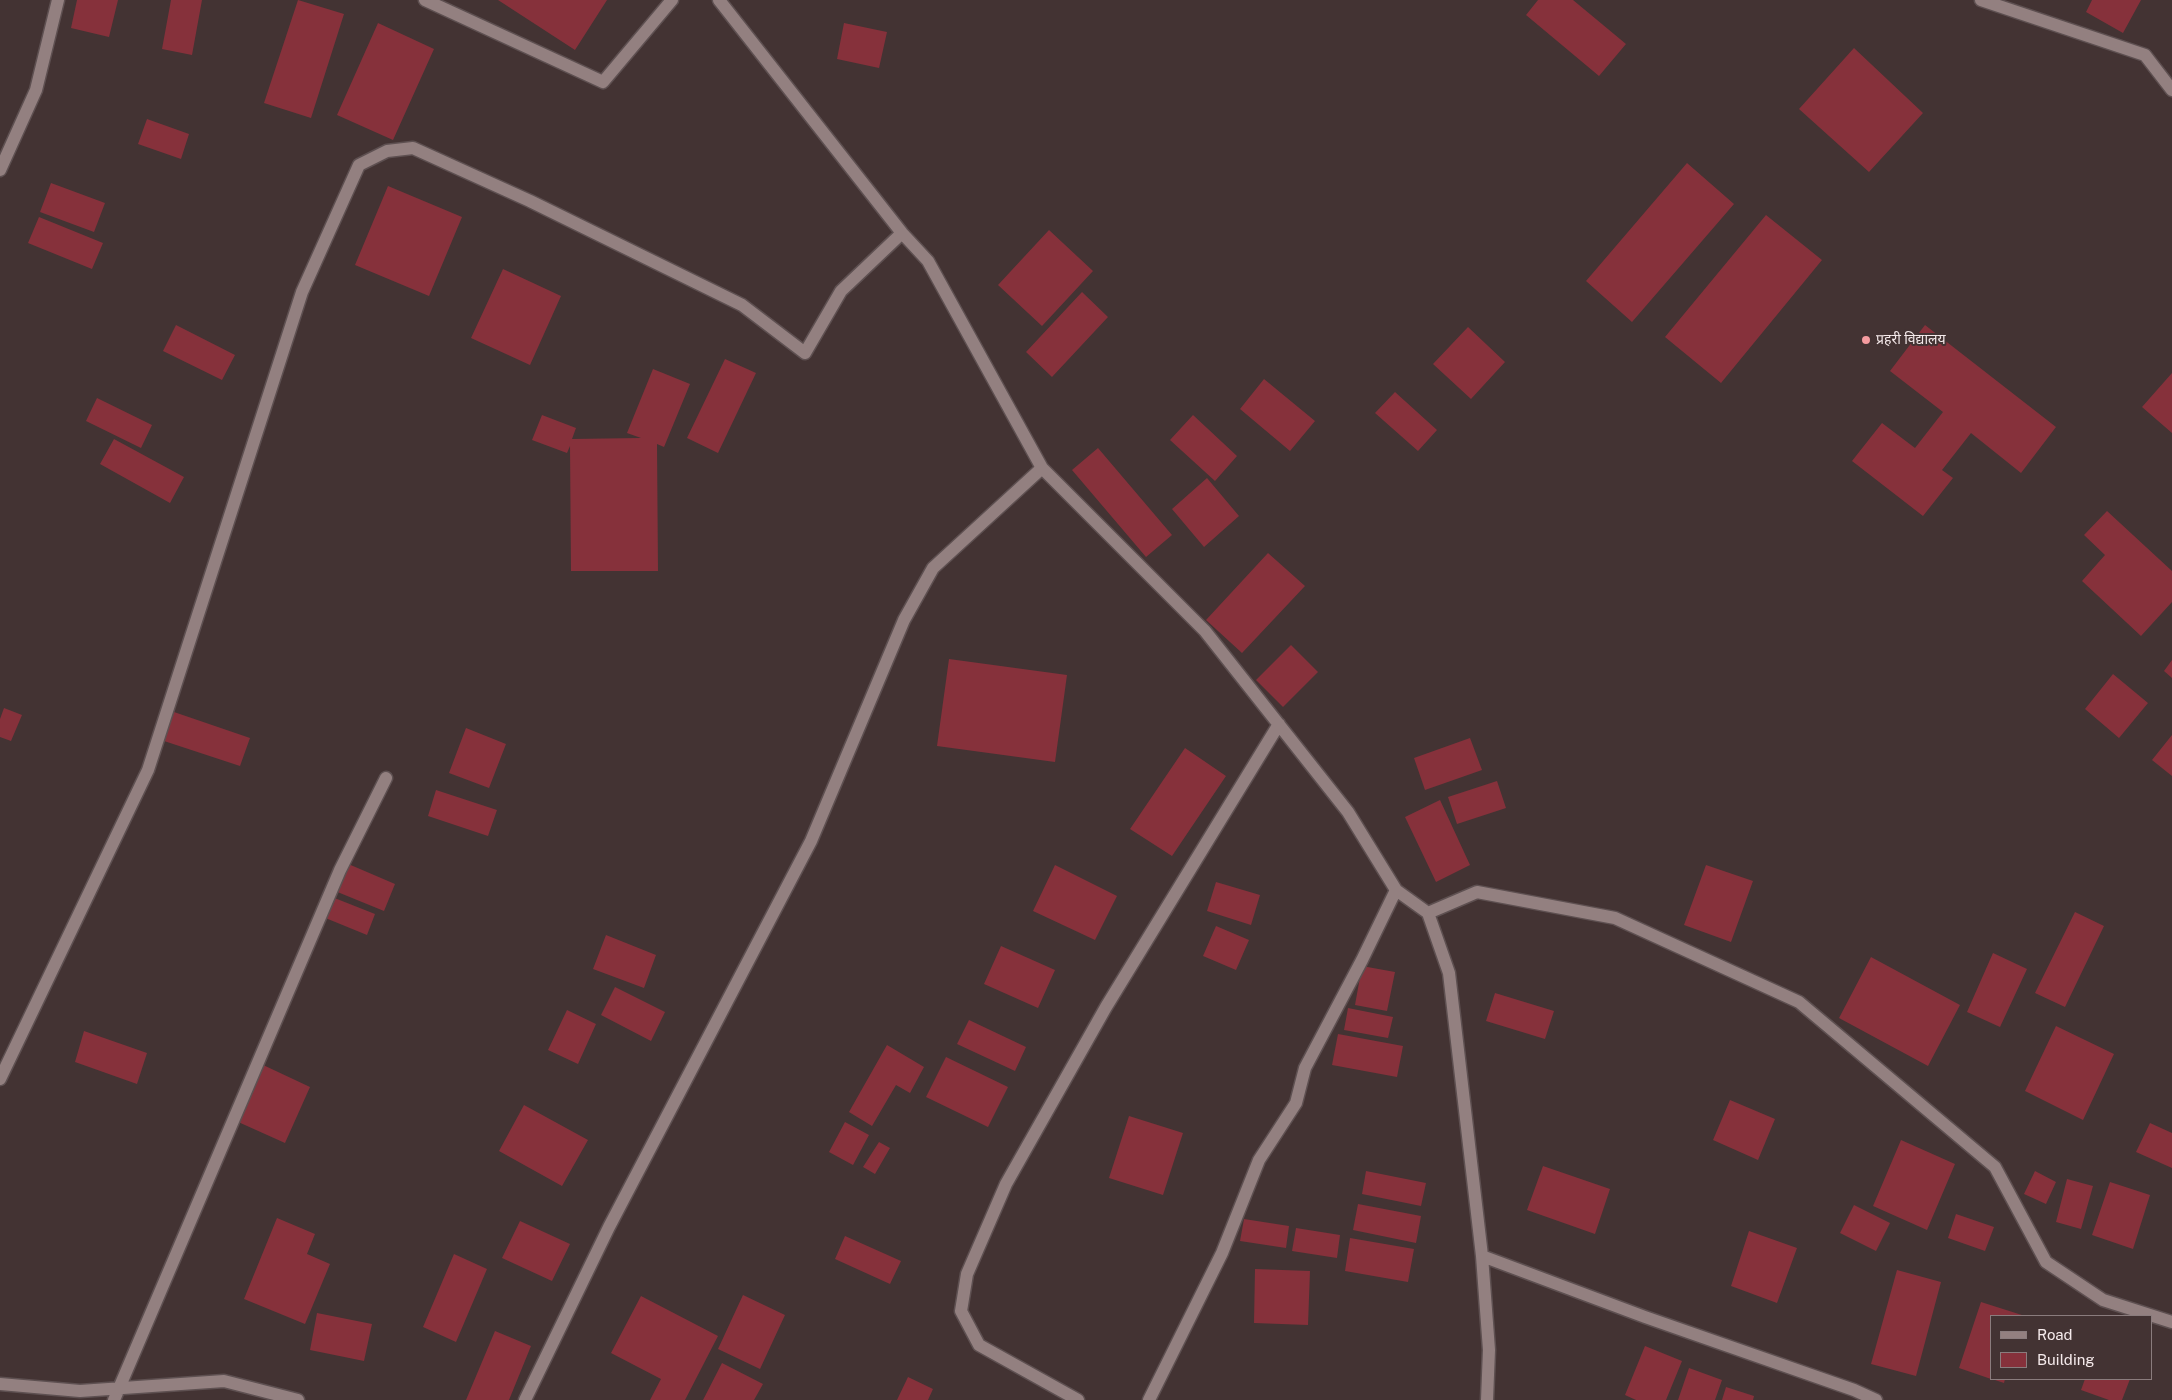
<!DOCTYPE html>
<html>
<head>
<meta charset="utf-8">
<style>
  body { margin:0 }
  #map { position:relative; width:2172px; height:1400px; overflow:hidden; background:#433333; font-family:"Public Sans",sans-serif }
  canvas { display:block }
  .legend { position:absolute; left:1990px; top:1315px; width:162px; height:65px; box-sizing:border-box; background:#433333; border:1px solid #8a7c7d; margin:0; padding:6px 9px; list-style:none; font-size:15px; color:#f5eaeb }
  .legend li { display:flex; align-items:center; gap:10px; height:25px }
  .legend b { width:25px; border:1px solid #8a7c7d }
</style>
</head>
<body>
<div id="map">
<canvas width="2172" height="1400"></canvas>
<ul class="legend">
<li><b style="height:6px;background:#938080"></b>Road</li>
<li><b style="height:14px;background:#86313b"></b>Building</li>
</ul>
</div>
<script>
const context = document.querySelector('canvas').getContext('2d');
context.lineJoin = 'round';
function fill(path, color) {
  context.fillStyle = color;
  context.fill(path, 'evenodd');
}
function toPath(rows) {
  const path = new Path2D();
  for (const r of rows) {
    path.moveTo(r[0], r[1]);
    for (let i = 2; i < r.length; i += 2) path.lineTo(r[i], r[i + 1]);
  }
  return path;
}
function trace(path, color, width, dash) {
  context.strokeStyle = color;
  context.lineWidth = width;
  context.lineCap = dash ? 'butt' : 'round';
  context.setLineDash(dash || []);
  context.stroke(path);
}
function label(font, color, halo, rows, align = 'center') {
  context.font = font + ' "Public Sans","Noto Sans Devanagari",sans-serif';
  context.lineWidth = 4;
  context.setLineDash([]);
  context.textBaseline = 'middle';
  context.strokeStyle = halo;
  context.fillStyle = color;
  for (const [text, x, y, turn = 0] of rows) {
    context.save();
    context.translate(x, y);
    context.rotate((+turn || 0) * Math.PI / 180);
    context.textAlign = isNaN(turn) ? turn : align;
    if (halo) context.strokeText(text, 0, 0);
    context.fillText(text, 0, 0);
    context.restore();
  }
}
const building = toPath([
  [77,0,118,0,109,37,71,28],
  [171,0,202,0,192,55,162,49],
  [298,0,344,14,311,118,264,103],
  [498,0,607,0,575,50],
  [1538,0,1573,0,1626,44,1599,76,1526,15],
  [2092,0,2141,0,2123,33,2086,12],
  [378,23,434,49,393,140,337,115],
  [844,23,887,32,879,68,837,59],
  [1854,48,1923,113,1869,172,1799,109],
  [147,119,189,134,181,159,138,144],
  [1687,163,1734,204,1632,322,1586,281],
  [51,183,105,203,94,232,40,212],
  [388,186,462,217,429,296,355,265],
  [1766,215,1822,260,1721,383,1665,337],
  [39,217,103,243,92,269,28,243],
  [1049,230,1093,271,1042,326,998,285],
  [503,269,561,296,530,365,471,338],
  [1082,292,1108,317,1052,377,1026,352],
  [176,325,235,355,222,380,163,351],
  [1925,325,2056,427,2021,473,1971,433,1942,470,1953,478,1923,516,1852,461,1882,423,1915,448,1943,412,1890,371],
  [1468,327,1505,362,1471,399,1433,364],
  [725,359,756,373,718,453,687,438],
  [653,369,690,384,664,447,657,444,658,571,571,571,570,446,567,453,532,440,542,415,576,428,572,439,641,438,627,433],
  [2172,373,2172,433,2142,407],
  [1264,379,1315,421,1290,451,1240,409],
  [1395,392,1437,430,1418,451,1375,413],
  [97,398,152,425,141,448,86,421],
  [1193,415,1237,456,1215,481,1170,440],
  [114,439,184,477,170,503,100,464],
  [1098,448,1172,535,1146,557,1072,470],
  [1207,478,1239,516,1204,547,1172,509],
  [2107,511,2172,571,2172,602,2141,636,2082,581,2105,555,2084,535],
  [1268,553,1305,586,1242,653,1206,620],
  [1291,645,1318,672,1283,707,1256,680],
  [949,659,1067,675,1055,762,937,746],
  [2172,660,2172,678,2164,671],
  [2113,674,2148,703,2119,738,2085,709],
  [4,708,22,715,11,741,0,737,0,719],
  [174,712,250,738,240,766,164,741],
  [466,728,506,744,489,788,449,773],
  [2172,735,2172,776,2152,760],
  [1470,738,1482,770,1425,790,1414,758],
  [1185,748,1226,776,1172,856,1130,829],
  [1497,781,1506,808,1457,824,1448,797],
  [436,790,497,810,488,836,428,816],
  [1440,800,1470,865,1436,882,1405,817],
  [346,863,395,884,384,911,335,891],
  [1055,865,1117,896,1095,940,1033,911],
  [1706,865,1753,881,1731,942,1684,925],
  [1216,882,1260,895,1251,925,1207,911],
  [332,897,375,914,367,935,323,917],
  [2075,912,2104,926,2065,1007,2035,993],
  [1216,926,1249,940,1236,970,1203,956],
  [606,935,656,955,644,988,593,969],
  [1001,946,1055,970,1038,1008,984,984],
  [1993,953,2027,969,2000,1027,1967,1012],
  [1871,957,1960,1005,1928,1066,1839,1018],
  [1362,966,1395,972,1387,1011,1355,1005],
  [615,987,665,1012,651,1041,601,1015],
  [1495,993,1554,1011,1545,1039,1486,1021],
  [1348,1008,1393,1017,1388,1038,1344,1030],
  [567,1010,596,1024,578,1064,548,1050],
  [969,1020,1026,1047,1015,1071,957,1044],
  [2056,1026,2114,1054,2083,1120,2025,1091],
  [84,1031,147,1053,137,1084,75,1062],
  [1338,1034,1403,1046,1397,1077,1332,1065],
  [887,1045,924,1067,910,1093,896,1085,872,1126,849,1112],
  [946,1057,1008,1087,988,1127,926,1097],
  [261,1064,310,1087,285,1143,236,1121],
  [1730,1100,1775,1119,1758,1160,1713,1140],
  [524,1105,588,1140,562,1186,499,1151],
  [1129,1116,1183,1133,1163,1195,1109,1178],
  [845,1122,869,1135,853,1165,829,1152],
  [2150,1123,2172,1133,2172,1168,2136,1152],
  [1901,1140,1955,1164,1927,1230,1873,1206],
  [879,1142,890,1148,875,1174,863,1167],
  [1543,1166,1610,1189,1595,1234,1527,1210],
  [1366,1171,1426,1183,1421,1206,1362,1194],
  [2035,1171,2056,1182,2046,1204,2024,1194],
  [2067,1179,2093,1186,2081,1229,2056,1222],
  [2110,1182,2150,1195,2133,1249,2092,1235],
  [1358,1204,1421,1216,1416,1243,1353,1230],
  [1854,1205,1890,1223,1876,1251,1840,1233],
  [1956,1214,1994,1227,1985,1251,1948,1238],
  [277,1218,315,1234,307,1254,330,1264,305,1324,244,1299],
  [1244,1219,1289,1226,1286,1248,1240,1241],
  [520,1221,570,1244,552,1281,502,1258],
  [1296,1228,1340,1235,1337,1258,1292,1251],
  [1749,1231,1797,1248,1777,1303,1731,1286],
  [845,1236,901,1261,890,1284,835,1259],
  [1350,1238,1414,1249,1408,1282,1345,1271],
  [454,1254,487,1269,456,1342,423,1327],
  [1255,1269,1310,1271,1308,1325,1254,1323],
  [1897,1270,1941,1282,1916,1376,1871,1364],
  [743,1295,785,1315,760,1369,718,1349],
  [641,1296,718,1336,685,1400,650,1400,661,1379,611,1353],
  [1981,1302,2025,1316,1991,1316,1991,1379,1959,1368],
  [317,1313,372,1324,364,1361,310,1350],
  [495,1331,531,1346,509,1400,466,1400],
  [1645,1346,1682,1361,1666,1400,1636,1400,1625,1395],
  [722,1363,763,1384,754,1400,703,1400],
  [1689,1368,1722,1380,1715,1400,1678,1400],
  [908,1377,933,1389,928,1400,897,1400],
  [1992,1379,2005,1379,2004,1383],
  [2085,1379,2130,1379,2122,1400,2109,1400,2081,1390],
  [1726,1387,1754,1396,1753,1400,1722,1400]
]);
const street = toPath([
  [425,0,603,82,672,0],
  [719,0,902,233,928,261,1042,468,1205,631,1348,812,1396,890,1428,913,1449,973,1482,1256,1489,1350,1487,1400],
  [1981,0,2145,55,2172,90],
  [0,170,36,90,58,0],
  [1428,913,1477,892,1615,918,1799,1002,1995,1167,2046,1262,2103,1300,2172,1322],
  [0,1079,148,770,302,292,359,165,387,151,413,148,530,201,742,305,805,353,841,291,902,233],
  [1482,1256,1645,1317,1854,1390,1876,1400],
  [0,1384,80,1391,224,1381,298,1400],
  [114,1400,340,870,386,778],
  [525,1400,609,1227,811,841,904,620,933,568,1042,468],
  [1078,1400,979,1345,961,1311,967,1274,1006,1184,1106,1007,1279,724],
  [1149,1400,1222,1253,1259,1160,1296,1103,1305,1068,1362,960,1396,890]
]);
const markers = [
  [1866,340,5,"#f49b9f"]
];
const poiNames = [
  ["प्रहरी विद्यालय",1876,340]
];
fill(building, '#86313b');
trace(street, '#5e5051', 15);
trace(street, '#938080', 12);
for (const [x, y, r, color] of markers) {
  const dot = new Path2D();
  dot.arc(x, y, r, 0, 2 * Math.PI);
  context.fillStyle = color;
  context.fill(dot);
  trace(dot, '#433333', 2);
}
label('14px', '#f5eaeb', '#433333', poiNames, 'left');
</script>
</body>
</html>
